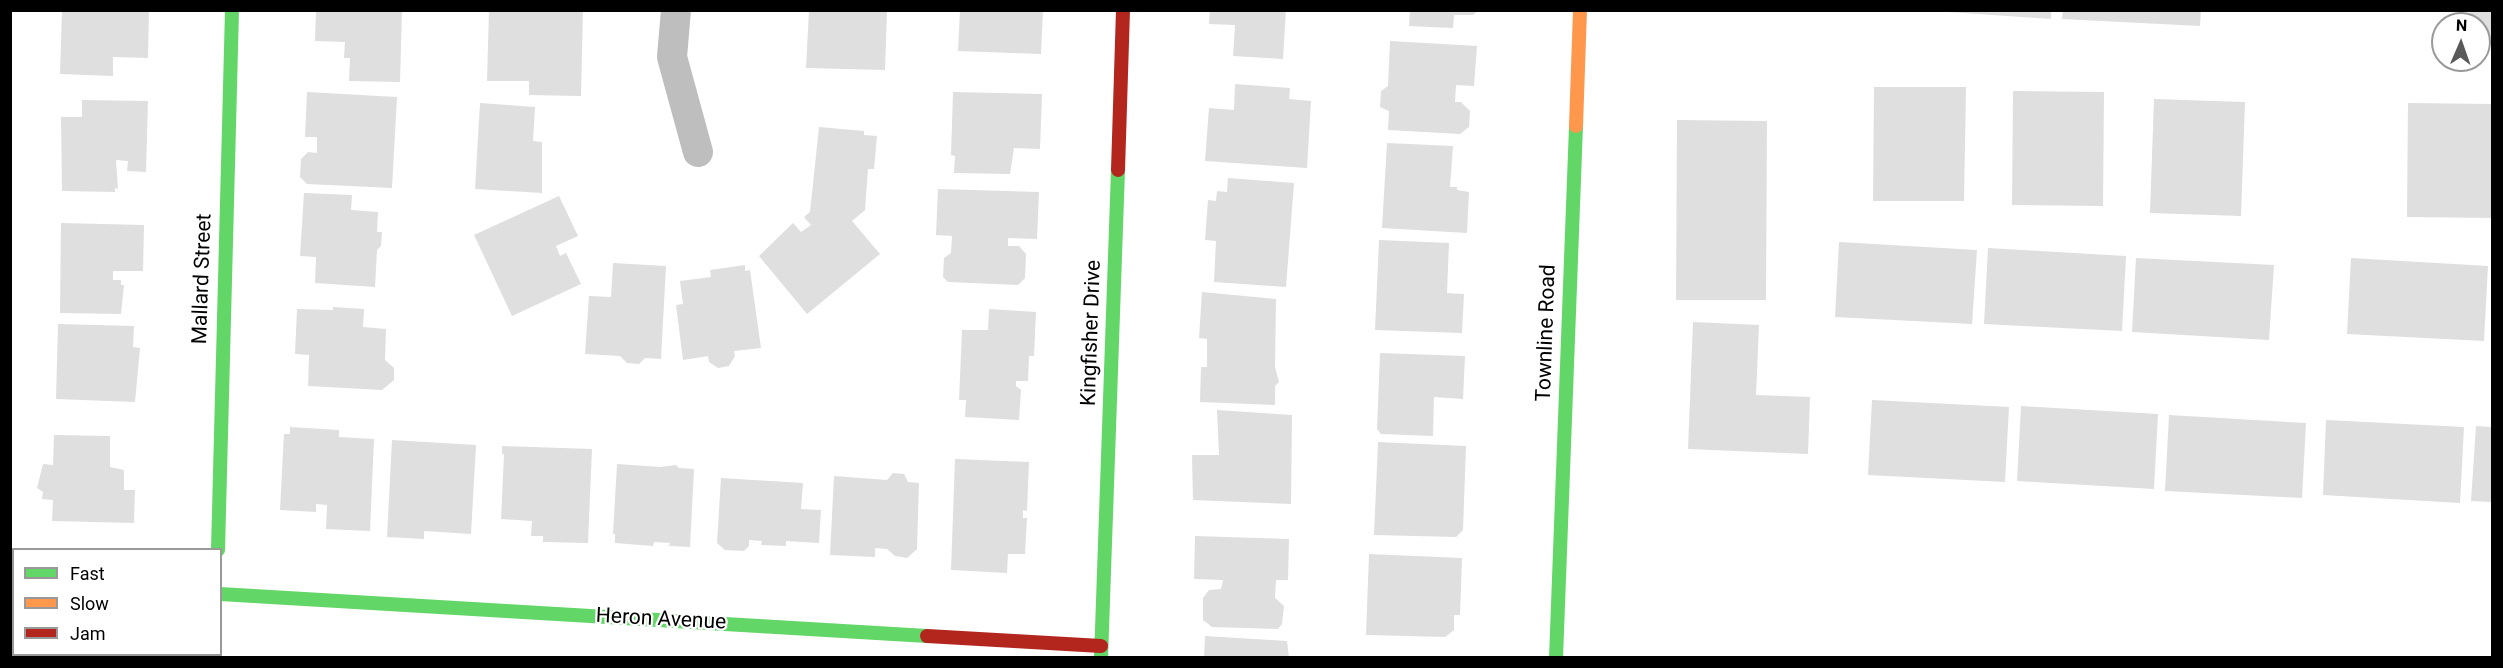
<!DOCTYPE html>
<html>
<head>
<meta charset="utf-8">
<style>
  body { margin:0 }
  #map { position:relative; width:2503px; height:668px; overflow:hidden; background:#fff; font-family:Roboto,sans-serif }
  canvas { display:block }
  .frame { position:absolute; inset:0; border:12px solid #000; pointer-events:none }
  .legend { position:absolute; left:12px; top:548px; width:210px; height:108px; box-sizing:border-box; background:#fff; border:2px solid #999; margin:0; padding:8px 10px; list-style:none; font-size:18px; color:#000 }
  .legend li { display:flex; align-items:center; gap:12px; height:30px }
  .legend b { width:30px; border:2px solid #999 }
  .north { position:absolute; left:2431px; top:12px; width:60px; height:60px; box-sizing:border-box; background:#fff; border:2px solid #999; border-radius:50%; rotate:2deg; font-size:16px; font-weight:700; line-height:24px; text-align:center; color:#000 }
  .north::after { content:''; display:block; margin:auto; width:21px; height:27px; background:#595959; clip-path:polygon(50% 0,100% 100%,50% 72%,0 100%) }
</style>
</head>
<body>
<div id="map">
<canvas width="2503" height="668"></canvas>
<div class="frame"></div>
<ul class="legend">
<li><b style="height:8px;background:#63d668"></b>Fast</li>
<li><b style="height:8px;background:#ff974d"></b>Slow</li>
<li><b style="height:8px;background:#b3261e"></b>Jam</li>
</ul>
<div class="north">N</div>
</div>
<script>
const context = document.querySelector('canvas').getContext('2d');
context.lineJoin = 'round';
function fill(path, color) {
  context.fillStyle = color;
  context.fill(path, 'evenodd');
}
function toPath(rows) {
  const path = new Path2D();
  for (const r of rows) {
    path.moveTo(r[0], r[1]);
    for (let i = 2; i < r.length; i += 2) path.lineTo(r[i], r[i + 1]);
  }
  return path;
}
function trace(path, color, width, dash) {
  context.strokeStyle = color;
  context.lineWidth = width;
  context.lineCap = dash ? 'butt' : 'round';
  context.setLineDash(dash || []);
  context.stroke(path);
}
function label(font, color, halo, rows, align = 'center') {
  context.font = font + ' Roboto,sans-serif';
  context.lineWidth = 4.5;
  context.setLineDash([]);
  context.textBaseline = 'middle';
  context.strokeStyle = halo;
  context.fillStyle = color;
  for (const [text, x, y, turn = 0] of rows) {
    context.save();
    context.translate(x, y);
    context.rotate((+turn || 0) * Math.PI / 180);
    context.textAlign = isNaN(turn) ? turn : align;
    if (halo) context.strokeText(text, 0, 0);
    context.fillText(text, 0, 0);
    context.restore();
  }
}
const building = toPath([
  [62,10,149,10,148,58,113,57,113,76,60,74],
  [316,10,402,10,400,82,349,81,350,58,344,58,345,42,315,41],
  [489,10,583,10,581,96,529,95,529,81,487,81],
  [809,10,887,10,885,70,806,68],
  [960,10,1043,10,1041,54,958,51],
  [1210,10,1286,10,1283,59,1233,56,1235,25,1209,24],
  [1410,10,1479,10,1473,15,1454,15,1453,28,1409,26],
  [1918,10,2051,10,2051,19],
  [2063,10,2201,10,2200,26,2062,19],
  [2470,10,2492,10,2492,45,2479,44,2479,24,2469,24],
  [1390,41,1477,46,1474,86,1456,85,1455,102,1461,102,1470,111,1469,127,1460,134,1388,130,1389,111,1380,107,1381,91,1388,86],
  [1235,84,1290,88,1289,99,1311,101,1307,168,1205,161,1209,108,1234,110],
  [1874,87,1966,87,1964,201,1873,201],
  [2013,91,2104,92,2103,206,2012,205],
  [307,92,397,97,392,188,307,184,300,177,301,159,308,152,317,153,317,137,305,137],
  [953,92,1042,94,1040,149,1014,148,1010,174,954,173,955,156,951,155],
  [2154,99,2245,102,2241,216,2150,213],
  [82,100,148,101,146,172,127,171,128,161,116,160,118,189,115,188,115,192,62,191,61,117,82,117],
  [480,103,535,107,533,141,542,142,542,193,475,189],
  [2408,103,2492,104,2492,218,2407,217],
  [1677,120,1767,121,1766,300,1676,300],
  [819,127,864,131,864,135,877,136,874,169,868,169,865,210,852,221,880,254,807,314,759,256,793,223,801,232,811,225,804,217,810,212],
  [1387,143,1453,146,1450,187,1457,187,1457,190,1469,192,1467,233,1382,228],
  [1228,178,1294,183,1286,287,1214,282,1216,241,1205,240,1208,200,1216,201,1217,191,1227,192],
  [938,189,1039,192,1037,239,1008,238,1008,246,1019,246,1026,254,1025,278,1018,285,948,282,943,277,944,258,951,253,952,236,936,235],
  [304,193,352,195,351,210,378,212,377,232,382,232,381,246,377,250,375,287,315,283,316,257,300,256],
  [559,196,578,236,556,246,560,256,566,253,581,284,512,316,474,235],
  [61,223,144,225,143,271,113,271,113,280,121,280,121,285,124,285,121,314,60,313],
  [1379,240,1449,243,1447,293,1464,294,1462,333,1375,330],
  [1839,242,1977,250,1972,324,1835,317],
  [1988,248,2126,256,2122,331,1984,324],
  [2136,258,2274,265,2269,340,2132,332],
  [2351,258,2488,266,2484,341,2347,334],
  [613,263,666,266,661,359,645,358,639,364,627,363,620,356,585,354,589,296,611,297],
  [745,265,745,271,750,270,761,348,734,351,735,356,729,366,718,368,709,362,708,356,683,360,676,305,683,304,680,281,711,277,710,270],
  [1202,292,1276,299,1275,367,1279,382,1275,386,1275,405,1200,402,1201,367,1207,367,1207,339,1199,338],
  [333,307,364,309,363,327,386,329,385,360,394,368,394,380,382,390,308,386,309,355,295,354,297,309,333,310],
  [989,309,1036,312,1034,356,1029,356,1028,381,1016,381,1016,386,1021,390,1019,420,965,417,966,400,959,400,962,330,988,330],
  [1693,322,1759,325,1756,395,1810,397,1808,454,1688,449],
  [58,324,134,326,133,347,140,348,135,402,56,399],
  [1380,353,1465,356,1463,399,1434,397,1433,436,1381,434,1377,429],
  [1872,400,2009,407,2005,482,1868,475],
  [2021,406,2158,414,2154,489,2017,481],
  [1217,410,1292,415,1291,504,1193,500,1192,455,1219,455],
  [2169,415,2306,423,2302,498,2165,491],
  [2326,420,2464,427,2460,503,2323,495],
  [2476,426,2492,427,2492,502,2471,501],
  [290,427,339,430,339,437,374,439,370,531,326,529,327,505,316,504,316,512,280,510,284,434,290,434],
  [54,435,110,436,110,467,124,470,124,490,135,490,134,523,52,521,53,500,42,499,43,492,37,488,43,464,53,465],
  [392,440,476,445,471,534,424,531,424,539,387,537],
  [1378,442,1466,446,1463,530,1456,537,1374,535],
  [502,446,592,449,588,543,543,542,543,536,531,536,532,521,501,519,504,454,502,454],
  [955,459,1029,462,1027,511,1023,510,1023,518,1027,518,1025,554,1008,554,1007,573,951,570],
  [617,464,660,467,676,465,679,468,694,469,690,547,669,546,670,543,654,542,653,546,615,543,615,534,613,534],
  [893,473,904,474,908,482,919,483,917,549,907,558,895,556,887,549,875,548,875,557,830,555,834,476,887,480],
  [721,478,803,483,801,509,821,510,819,543,786,541,786,546,761,545,762,541,749,540,749,546,744,551,725,550,717,543],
  [1195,536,1289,539,1288,580,1276,580,1275,598,1284,606,1282,624,1278,629,1212,627,1203,620,1203,598,1209,590,1221,589,1223,580,1194,579],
  [1369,554,1462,558,1460,615,1454,615,1454,630,1445,637,1366,635],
  [1205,636,1287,641,1289,658,1204,658],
  [14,654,89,654,89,658,10,658],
  [107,654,152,654,152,658,107,658]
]);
const street = toPath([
  [676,10,672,57,698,152],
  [10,582,14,582]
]);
const fast = toPath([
  [218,550,232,10],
  [220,594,927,636],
  [1101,658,1118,170],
  [1556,658,1576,126]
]);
const slow = toPath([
  [1576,126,1580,10]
]);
const jam = toPath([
  [1118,170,1123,10],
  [927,636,1101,646]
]);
const streetNames = [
  ["Mallard Street",203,279,-88],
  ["Kingfisher Drive",1092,333,-88],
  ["Townline Road",1547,333,-88],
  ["Heron Avenue",661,620,3]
];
fill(building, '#dfdfdf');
trace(street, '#bebebe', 30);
trace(fast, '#63d668', 14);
trace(slow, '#ff974d', 14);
trace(jam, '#b3261e', 14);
label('21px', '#000', '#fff', streetNames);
</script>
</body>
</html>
